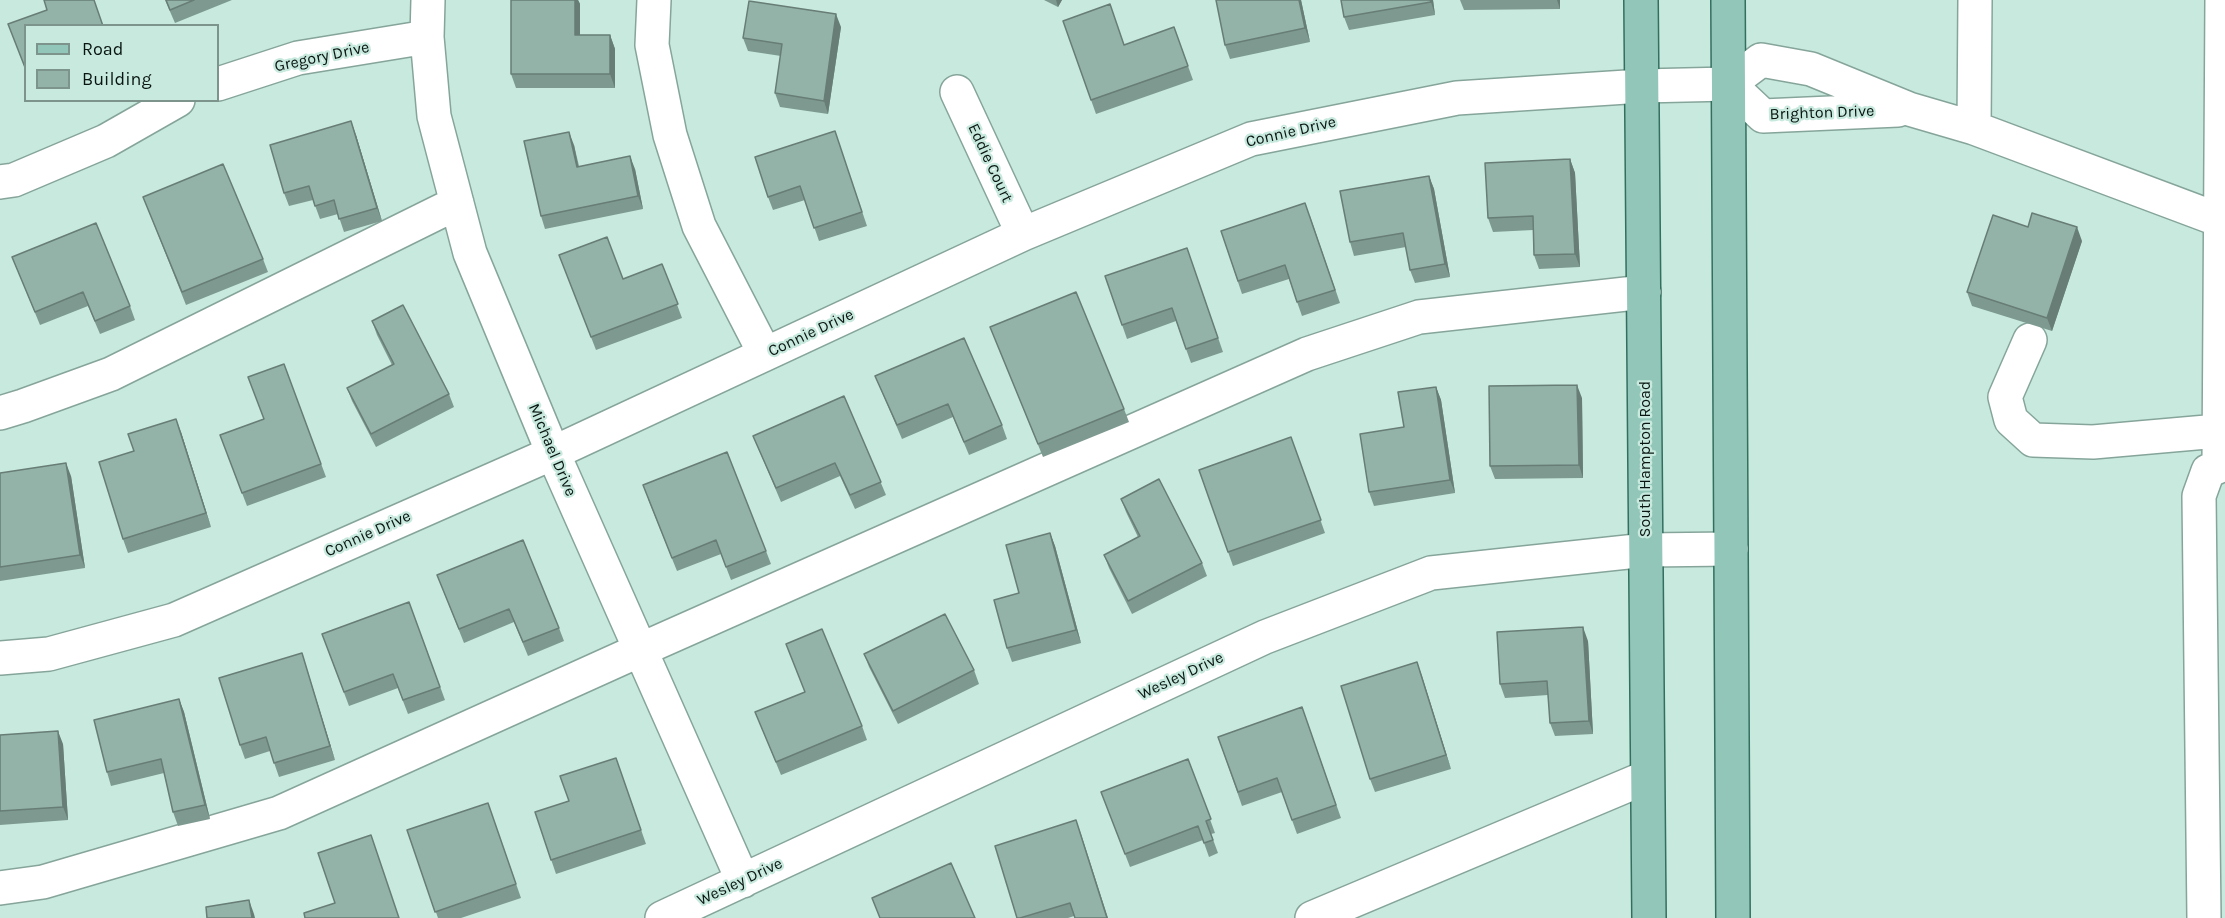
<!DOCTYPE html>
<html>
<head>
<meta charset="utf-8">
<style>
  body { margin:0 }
  #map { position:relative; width:2225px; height:918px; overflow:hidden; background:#c8e9dd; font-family:Karla,sans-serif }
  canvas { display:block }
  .legend { position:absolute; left:24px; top:24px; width:195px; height:78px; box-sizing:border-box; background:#c8e9dd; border:2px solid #7c948c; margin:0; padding:8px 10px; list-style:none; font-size:18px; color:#091512 }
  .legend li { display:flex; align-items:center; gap:12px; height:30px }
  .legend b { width:30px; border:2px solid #7c948c }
</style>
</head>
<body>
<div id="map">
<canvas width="2225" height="918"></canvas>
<ul class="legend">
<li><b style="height:8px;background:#92c6b8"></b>Road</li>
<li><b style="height:16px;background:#93b3a8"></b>Building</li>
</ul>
</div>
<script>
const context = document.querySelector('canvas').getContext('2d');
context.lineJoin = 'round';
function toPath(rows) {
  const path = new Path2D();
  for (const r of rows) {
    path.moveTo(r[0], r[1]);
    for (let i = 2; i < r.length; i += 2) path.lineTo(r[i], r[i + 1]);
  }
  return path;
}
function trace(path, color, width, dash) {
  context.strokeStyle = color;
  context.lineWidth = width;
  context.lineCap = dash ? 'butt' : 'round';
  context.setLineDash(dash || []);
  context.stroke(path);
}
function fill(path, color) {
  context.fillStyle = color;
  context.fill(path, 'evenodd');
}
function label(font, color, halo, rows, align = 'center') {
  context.font = font + ' Karla,sans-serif';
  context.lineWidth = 4.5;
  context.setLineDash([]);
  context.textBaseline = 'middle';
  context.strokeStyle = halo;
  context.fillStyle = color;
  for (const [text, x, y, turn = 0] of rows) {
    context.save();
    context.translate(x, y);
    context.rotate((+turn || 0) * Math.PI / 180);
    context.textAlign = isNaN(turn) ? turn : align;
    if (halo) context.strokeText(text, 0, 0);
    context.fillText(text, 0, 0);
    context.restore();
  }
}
const minor = toPath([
  [428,0,427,37,434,116,470,253,553,453,743,881],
  [654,0,652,45,670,135,699,226,765,354],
  [218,84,298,58,427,37],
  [1729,84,1761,60,1811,69,1909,109,1974,128,2225,222],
  [1729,84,1763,116,1898,110],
  [957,92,1023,234],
  [1974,128,1975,0],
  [0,182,14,180,106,141,178,100],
  [2030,340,2005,397,2011,420,2033,440,2093,442,2218,431],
  [0,413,23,406,111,374,457,203],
  [2219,466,2222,0],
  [0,658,49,654,174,620,553,453,1023,234,1251,139,1457,98,1642,86,1729,84],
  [0,888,43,882,279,813,640,650,1307,354,1419,317,1644,292],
  [662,918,1265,637,1431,573,1646,550,1731,549],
  [1312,918,1647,777],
  [2204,918,2199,496,2208,471,2225,464]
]);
const major = toPath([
  [1641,0,1649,918],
  [1728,0,1733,918]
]);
const wall = toPath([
  [165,0,232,0,175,23],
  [511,0,578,0,580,4,580,35,610,35,615,49,615,88,516,88,511,74],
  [1044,0,1062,0,1058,7],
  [1301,0,1310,42,1230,59,1225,45],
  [1341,0,1433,0,1435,15,1349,30,1344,17],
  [1460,0,1560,0,1560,9,1464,10],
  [1063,21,1124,45,1174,27,1193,80,1096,114],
  [841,27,828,114,780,107,775,93,781,56,748,51,743,38],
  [835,131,867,226,819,241,805,200,773,210,768,197],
  [356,135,382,221,344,232,338,214,320,219,313,200,289,206,284,193],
  [574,145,579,166,635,169,643,209,545,229,541,216],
  [1570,159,1575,173,1580,267,1539,269,1534,255,1533,230,1493,232,1488,218],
  [1429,176,1434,189,1450,277,1415,283,1410,270,1406,247,1354,256,1350,242],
  [143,197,263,259,268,272,186,305],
  [1310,216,1340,303,1302,316,1289,279,1242,294,1221,231],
  [2082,241,2052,331,1972,306,1967,292],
  [1187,248,1223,352,1191,363,1176,321,1127,339,1105,276],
  [559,255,623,279,662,264,682,318,596,350],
  [12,257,130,306,135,320,100,334,88,306,40,325],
  [372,321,449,394,454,407,376,447,352,401,347,388,392,365,377,335],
  [990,327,1124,409,1129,422,1043,457],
  [284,364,326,477,247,506,220,435,264,419],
  [875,376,1002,425,1007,439,969,455,953,417,902,439],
  [1436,387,1441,400,1455,493,1374,506,1369,492,1404,427],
  [844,396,886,495,855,509,840,476,781,502,753,436],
  [1582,398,1583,478,1495,479,1490,466],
  [181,432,211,527,128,553,123,539,134,451],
  [1291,437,1325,533,1233,566,1199,470],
  [0,473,71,476,85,568,0,581],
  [648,499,766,551,771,564,731,580,721,554,677,571],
  [1121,499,1202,563,1207,576,1132,614,1109,568,1104,555,1138,537,1126,512],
  [1050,533,1055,546,1081,643,1012,662,1007,648,1019,593],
  [437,575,559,628,564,641,528,656,514,622,464,643],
  [409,602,445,700,408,714,398,688,349,706,322,634],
  [1588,641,1593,734,1555,736,1550,723,1548,695,1505,698,1500,684],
  [786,644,862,726,867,740,781,775,755,712,805,692],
  [302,653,335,760,279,777,270,751,245,759,240,745],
  [864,654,974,670,979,684,898,724,869,667],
  [1417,662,1451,769,1375,792,1370,779],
  [179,699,184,712,210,819,178,826,173,812,164,773,111,786,107,772],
  [1302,707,1341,818,1297,834,1282,792,1242,806,1218,737],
  [0,735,63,744,68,820,0,825],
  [616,758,646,844,556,874,535,812,569,801],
  [1188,759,1215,833,1211,834,1218,853,1209,857,1203,840,1130,867,1101,792],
  [488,803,521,898,461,918,438,918,407,830],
  [1081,834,1074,916,1068,918,1017,918]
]);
const shadedWall = toPath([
  [575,0,578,0,580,4,580,49,575,35],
  [1056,0,1062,0,1058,7],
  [1299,0,1301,0,1310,42,1305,28],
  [1430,0,1433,0,1435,15,1431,2],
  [1557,0,1560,0,1560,9],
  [836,14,841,27,828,114,824,101],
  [610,35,615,49,615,88,610,74],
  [351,121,356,135,382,221,377,208],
  [569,132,574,145,581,180,577,167],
  [630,156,635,169,643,209,638,196],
  [1570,159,1575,173,1580,267,1575,254],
  [1429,176,1434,189,1450,277,1445,264],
  [2077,227,2082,241,2052,331,2047,318],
  [1577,385,1582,398,1583,478,1579,465],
  [1436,387,1441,400,1455,493,1450,480],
  [176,419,181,432,211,527,206,513],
  [66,463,71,476,85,568,80,555],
  [1050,533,1055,546,1081,643,1076,630],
  [1583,627,1588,641,1593,734,1589,721],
  [302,653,306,666,335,760,330,746],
  [1417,662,1422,676,1451,769,1446,755],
  [179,699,184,712,210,819,205,805],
  [58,731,63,744,68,820,63,807],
  [1076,820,1081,834,1108,918,1107,918],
  [249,900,254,914,255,918,252,918]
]);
const building = toPath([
  [44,0,94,0,103,26,26,26,26,70,8,24,47,10,44,0],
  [166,0,194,0,170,10,166,0],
  [511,0,575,0,575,35,610,35,610,74,511,74,511,0],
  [1216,0,1299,0,1305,28,1225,45,1216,0],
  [1341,0,1430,0,1431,2,1344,17,1341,0],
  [749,1,836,14,824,101,775,93,782,44,743,38,749,1],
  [1110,4,1124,45,1174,27,1188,66,1091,100,1063,21,1110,4],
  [351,121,377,208,339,219,334,200,315,206,309,186,284,193,270,145,351,121],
  [835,131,862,212,814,228,800,186,768,197,755,157,835,131],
  [569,132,577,167,630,156,638,196,541,216,524,141,569,132],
  [1570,159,1575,254,1534,255,1533,216,1488,218,1485,163,1570,159],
  [223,164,263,259,182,292,143,197,223,164],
  [1429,176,1445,264,1410,270,1403,233,1350,242,1340,191,1429,176],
  [1305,203,1335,290,1297,302,1285,265,1238,281,1221,231,1305,203],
  [2032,213,2077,227,2047,318,1967,292,1993,215,2028,227,2032,213],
  [96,223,130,306,95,321,83,292,35,312,12,257,96,223],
  [607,237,623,279,662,264,678,304,591,337,559,255,607,237],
  [1187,248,1218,338,1186,349,1172,308,1122,325,1105,276,1187,248],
  [1076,292,1124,409,1038,444,990,327,1076,292],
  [403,305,449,394,371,434,347,388,394,364,372,321,403,305],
  [964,338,1002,425,964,442,948,404,897,425,875,376,964,338],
  [284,364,321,464,242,493,220,435,264,419,248,377,284,364],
  [1577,385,1579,465,1490,466,1489,386,1577,385],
  [1436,387,1450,480,1369,492,1360,434,1404,427,1398,392,1436,387],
  [844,396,881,482,850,495,835,463,776,488,753,436,844,396],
  [176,419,206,513,123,539,99,462,134,451,128,434,176,419],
  [1291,437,1321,520,1228,552,1199,470,1291,437],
  [727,452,766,551,726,567,716,540,672,558,643,485,727,452],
  [66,463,80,555,0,567,0,473,66,463],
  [1159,479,1202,563,1128,601,1104,555,1140,536,1121,499,1159,479],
  [1050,533,1076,630,1007,648,994,600,1019,593,1006,545,1050,533],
  [523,540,559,628,523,642,509,609,459,629,437,575,523,540],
  [409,602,440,687,403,700,393,674,344,692,322,634,409,602],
  [945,614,974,670,893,711,864,654,945,614],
  [1583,627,1589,721,1550,723,1547,681,1500,684,1497,632,1583,627],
  [822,629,862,726,776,762,755,712,805,692,786,644,822,629],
  [302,653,330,746,274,763,266,737,240,745,219,678,302,653],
  [1417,662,1446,755,1370,779,1341,686,1417,662],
  [179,699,205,805,173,812,161,759,107,772,94,720,179,699],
  [1302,707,1336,805,1292,820,1277,778,1238,792,1218,737,1302,707],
  [58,731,63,807,0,811,0,735,58,731],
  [616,758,641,830,551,860,535,812,569,801,560,776,616,758],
  [1188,759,1211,819,1206,821,1213,840,1204,843,1198,826,1125,854,1101,792,1188,759],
  [488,803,516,884,435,912,407,830,488,803],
  [1076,820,1107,918,1075,918,1070,903,1020,918,1017,918,995,846,1076,820],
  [371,835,399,918,305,918,304,913,335,903,318,853,371,835],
  [951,863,975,918,880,918,872,898,951,863],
  [249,900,252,918,207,918,206,907,249,900]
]);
const streetNames = [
  ["Gregory Drive",322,57,-12],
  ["Brighton Drive",1822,113,-2],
  ["Connie Drive",1291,132,-13],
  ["Eddie Court",990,163,65],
  ["Connie Drive",811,333,-25],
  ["Michael Drive",552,450,67],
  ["South Hampton Road",1645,459,-90],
  ["Connie Drive",368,534,-24],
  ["Wesley Drive",1181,676,-25],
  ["Wesley Drive",740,882,-25]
];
trace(minor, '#86a59a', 36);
trace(major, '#336f5f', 36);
trace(minor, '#fff', 33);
trace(major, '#92c6b8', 33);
fill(wall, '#7e9a90');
fill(shadedWall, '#677d76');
fill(building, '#93b3a8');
trace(building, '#677d76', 1.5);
label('16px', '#091512', '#c8e9dd', streetNames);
</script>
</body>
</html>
